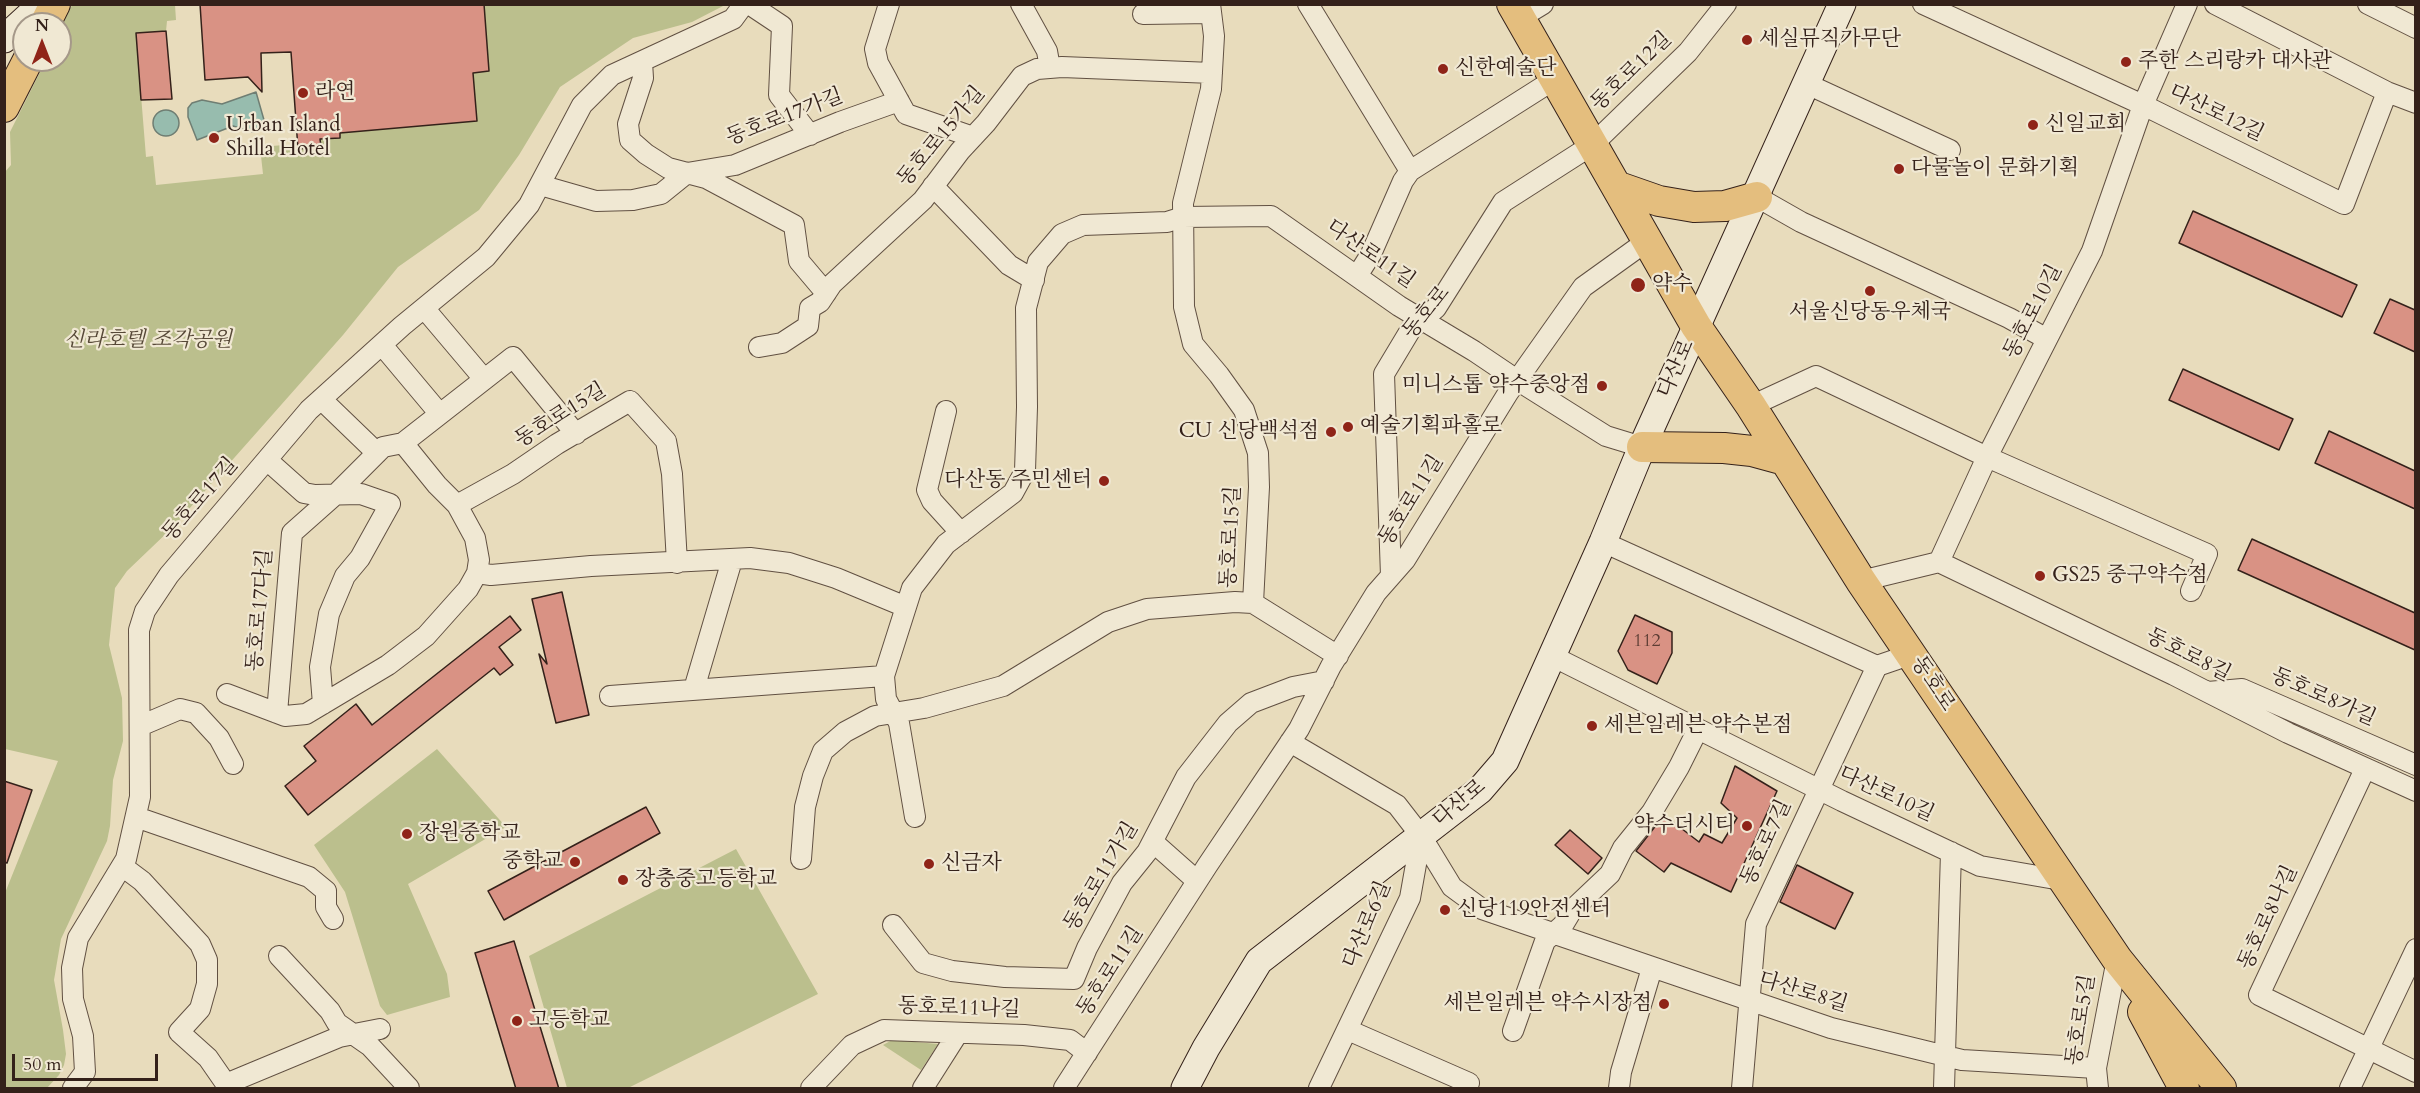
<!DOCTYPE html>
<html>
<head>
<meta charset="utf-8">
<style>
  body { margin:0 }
  #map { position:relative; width:2420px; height:1093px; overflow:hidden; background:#e8dcbc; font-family:Cardo,serif }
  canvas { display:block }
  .frame { position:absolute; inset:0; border:6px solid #34211a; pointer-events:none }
  .north { position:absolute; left:12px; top:12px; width:60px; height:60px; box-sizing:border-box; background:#f0e8d3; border:2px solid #a59889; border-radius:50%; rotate:0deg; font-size:16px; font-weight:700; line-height:24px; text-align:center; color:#34211a }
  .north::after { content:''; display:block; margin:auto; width:21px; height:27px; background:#8f2418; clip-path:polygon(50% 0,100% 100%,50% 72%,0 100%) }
  .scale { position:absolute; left:12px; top:1054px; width:146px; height:27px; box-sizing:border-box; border:3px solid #34211a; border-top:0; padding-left:8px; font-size:18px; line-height:21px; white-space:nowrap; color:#34211a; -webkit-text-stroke:4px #f0e8d3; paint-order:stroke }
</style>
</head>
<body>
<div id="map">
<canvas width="2420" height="1093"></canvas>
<div class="frame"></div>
<div class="north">N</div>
<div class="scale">50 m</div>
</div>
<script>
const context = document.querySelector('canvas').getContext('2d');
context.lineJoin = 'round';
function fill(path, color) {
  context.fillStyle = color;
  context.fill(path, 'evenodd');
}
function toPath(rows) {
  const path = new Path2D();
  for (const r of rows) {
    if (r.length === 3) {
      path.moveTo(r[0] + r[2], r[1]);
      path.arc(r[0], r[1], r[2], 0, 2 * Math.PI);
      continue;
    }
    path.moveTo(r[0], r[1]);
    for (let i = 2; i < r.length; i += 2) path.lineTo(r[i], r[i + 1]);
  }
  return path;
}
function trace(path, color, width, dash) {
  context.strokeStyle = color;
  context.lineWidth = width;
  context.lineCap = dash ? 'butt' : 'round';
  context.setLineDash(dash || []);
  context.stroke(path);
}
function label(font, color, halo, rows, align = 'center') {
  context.font = font + ' Cardo,"Noto Serif KR",serif';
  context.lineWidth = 4.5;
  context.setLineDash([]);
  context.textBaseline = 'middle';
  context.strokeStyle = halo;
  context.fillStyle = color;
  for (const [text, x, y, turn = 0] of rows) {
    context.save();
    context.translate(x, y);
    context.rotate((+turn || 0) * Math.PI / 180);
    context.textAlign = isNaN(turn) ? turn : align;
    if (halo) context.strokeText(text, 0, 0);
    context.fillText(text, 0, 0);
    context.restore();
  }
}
const green = toPath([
  [72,5,175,5,176,20,167,21,166,31,136,33,146,157,153,156,156,185,263,174,260,147,284,145,285,148,320,148,320,139,340,138,340,132,476,121,473,73,489,71,484,5,725,5,692,22,633,38,560,87,519,155,479,210,398,267,343,335,173,527,127,571,115,588,109,645,122,698,123,741,113,780,110,826,107,841,61,939,54,980,63,1030,66,1054,64,1065,59,1075,47,1088,4,1088,5,893,58,761,5,749,4,173,11,165,10,132,46,60,60,60,60,30],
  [437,749,506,827,408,884,447,974,450,997,387,1015,380,1006,345,892,314,845],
  [736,849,818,994,628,1088,567,1088,529,956],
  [892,1040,938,1044,921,1070,883,1045]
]);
const water = toPath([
  [256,92,264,120,261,129,253,132,233,126,197,140,188,117,188,108,192,103,202,100,222,104,256,92],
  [166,123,13]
]);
const building = toPath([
  [200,4,484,4,489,71,473,73,477,121,340,133,340,138,320,139,321,147,298,149,291,52,261,53,262,92,248,77,205,80,200,4],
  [166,31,172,99,141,100,136,33,166,31],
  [2193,211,2357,285,2342,317,2179,243,2193,211],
  [2390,299,2415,310,2415,352,2374,333,2390,299],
  [2183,369,2293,419,2279,450,2169,400,2183,369],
  [2329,431,2415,471,2415,509,2315,463,2329,431],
  [2252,539,2415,613,2415,650,2238,570,2252,539],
  [562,592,589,715,556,723,539,654,547,664,532,599,562,592],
  [1635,615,1672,632,1672,653,1657,684,1628,670,1618,651,1635,615],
  [510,616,521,630,499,647,513,665,500,675,494,668,308,815,285,786,316,761,304,746,356,704,372,725,510,616],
  [1735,766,1777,791,1731,892,1671,863,1664,872,1636,851,1664,815,1699,842,1704,834,1722,843,1737,818,1721,803,1735,766],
  [4,781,32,790,7,863,4,862,4,781],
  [646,807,660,833,504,920,488,891,646,807],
  [1570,830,1602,858,1588,874,1555,845,1570,830],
  [1797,865,1853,893,1835,929,1780,902,1797,865],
  [514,941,559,1089,516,1089,475,953,514,941]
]);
const minor = toPath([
  [749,4,782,26,779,95,810,135],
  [889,4,875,49,878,63,906,114,973,137],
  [1021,4,1047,51,1050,68],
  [1210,4,1214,36,1211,89,1183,203,1184,307,1193,344,1219,375,1244,410,1258,453,1259,487,1253,603],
  [1308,4,1410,171],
  [1923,4,2143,105,2344,204,2387,92],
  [2215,4,2387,92,2416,103],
  [2368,4,2416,28],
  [1143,14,1211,13],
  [1520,18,1543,4],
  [642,62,643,78,628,124,630,140,646,154,668,168,706,178,794,225,799,261,826,293],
  [1807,84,1950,150],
  [540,185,596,201,633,200,661,194,687,173,735,165,840,122,899,101],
  [933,186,1009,265,1034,280],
  [1757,197,1801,222,2009,318,2047,339],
  [1357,276,1371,254,1403,181,1410,171,1555,79],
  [424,308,484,379],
  [382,345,439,413],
  [759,347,782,343,808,326,810,308,820,302,832,284,923,200,960,151,986,123,1022,76,1037,69,1062,67,1212,73],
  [321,399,377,453],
  [1751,406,1816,376,1987,457,2207,554,2191,591],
  [946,411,927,490,932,501,961,533],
  [267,460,304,493,315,495,361,494,390,504,360,558,345,576,329,614,320,667,323,704],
  [457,505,513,474,557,444,630,401,666,441,672,474,677,563],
  [1603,542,1877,666],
  [1939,562,2174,675,2288,733,2416,791],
  [477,573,491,575,591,566,750,558,789,563,836,578,906,607],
  [1391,576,1384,374,1411,329,1436,308,1503,202,1592,145,1688,52,1726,4],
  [1861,581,1939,562,1987,457,2092,251,2143,105,2187,4],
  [1552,656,1842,801,1980,866,2061,880],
  [694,689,732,560],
  [2208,692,2242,689,2416,765],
  [227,694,285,716,306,714,388,665,426,636,468,589,477,573,479,560,475,538,457,505,437,485,403,443],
  [610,696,884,676],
  [277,713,292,533,336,494,383,447,403,443,513,357,576,434],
  [140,726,180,709,196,713,219,738,233,764],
  [1290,742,1397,805,1421,836,1452,887,1482,909,1831,1028,1962,1060,2096,1068],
  [2365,769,2259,995,2416,1072],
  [136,817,309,877,326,891,326,907,333,919],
  [915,817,899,723,886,699,884,676,912,588,946,544,1013,493,1025,471,1027,407,1026,308,1038,262,1062,234,1083,225,1167,222,1183,217,1271,216,1399,306,1474,351,1517,380,1606,436,1642,447],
  [1153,842,1197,881],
  [801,859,805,807,813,776,823,751,845,732,875,716,924,708,1003,686,1108,622,1147,609,1235,602,1253,603,1338,656],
  [122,866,142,881,200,944,207,960,207,984,200,1009,179,1032,208,1058,226,1084,339,1037,380,1029],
  [893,925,923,963,952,971,1005,977,1074,979,1087,948,1122,883,1147,852,1186,777,1228,723,1251,703,1293,687,1324,681],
  [279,956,330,1011,337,1023,370,1046,409,1088],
  [1348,1030,1469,1083],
  [1513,1031,1545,941,1563,925,1572,910,1610,874,1623,848,1652,812,1679,767,1698,729],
  [73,1088,85,1072,83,1036,73,999,72,968,78,938,126,859,140,797,139,630,145,611,169,575,309,410,402,326,486,257,529,205,582,105,612,75,733,19,744,4],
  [811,1088,852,1045,884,1030,1024,1035,1070,1040,1087,1053],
  [923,1088,958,1033],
  [1064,1088,1207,866,1299,729,1331,666,1376,593,1405,560,1508,393,1583,287,1647,241],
  [1319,1088,1410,898,1421,836],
  [1619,1088,1621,1072,1652,968],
  [1742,1088,1756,924,1877,666,1912,654],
  [1944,1088,1951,852],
  [2098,1088,2096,1068,2117,959],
  [2350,1088,2416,949]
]);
const secondary = toPath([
  [4,39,42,4],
  [1185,1088,1206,1048,1259,961,1480,790,1505,761,1603,542,1642,447,1842,4]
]);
const primary = toPath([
  [1512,4,1696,326,1751,406,1861,581,2117,959,2221,1088],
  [45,24,55,4],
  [4,107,28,60],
  [1616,186,1659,201,1694,207,1725,206,1757,197],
  [1642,447,1724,448,1752,451,1785,460],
  [2143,1012,2184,1088]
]);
const markers = [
  [1747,40,6,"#8f2418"],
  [2126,62,6,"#8f2418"],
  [1443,69,6,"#8f2418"],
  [303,93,6,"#8f2418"],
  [2033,125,6,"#8f2418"],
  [214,138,6,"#8f2418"],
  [1899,169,6,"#8f2418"],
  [1638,285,8,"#8f2418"],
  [1870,291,6,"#8f2418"],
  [1602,386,6,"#8f2418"],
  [1348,427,6,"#8f2418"],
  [1331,432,6,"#8f2418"],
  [1104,481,6,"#8f2418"],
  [2040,576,6,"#8f2418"],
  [1592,726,6,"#8f2418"],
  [1747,826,6,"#8f2418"],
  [407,834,6,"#8f2418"],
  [575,862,6,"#8f2418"],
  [929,864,6,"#8f2418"],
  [623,880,6,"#8f2418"],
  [1445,910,6,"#8f2418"],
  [1664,1004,6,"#8f2418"],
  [517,1021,6,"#8f2418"]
];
const numberNames = [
  ["112",1647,642]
];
const poiNames = [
  ["세실뮤직가무단",1759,40],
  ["주한 스리랑카 대사관",2138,62],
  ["신한예술단",1455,69],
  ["라연",315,93],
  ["신일교회",2045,125],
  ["Urban Island",226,126],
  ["Shilla Hotel",226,150],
  ["다물놀이 문화기획",1911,169],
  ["약수",1652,285],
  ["서울신당동우체국",1870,313,"center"],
  ["미니스톱 약수중앙점",1590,386,"right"],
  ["예술기획파홀로",1360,427],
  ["CU 신당백석점",1319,432,"right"],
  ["다산동 주민센터",1092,481,"right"],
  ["GS25 중구약수점",2052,576],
  ["세븐일레븐 약수본점",1604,726],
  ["약수더시티",1735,826,"right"],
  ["장원중학교",419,834],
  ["중학교",563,862,"right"],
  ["신금자",941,864],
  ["장충중고등학교",635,880],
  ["신당119안전센터",1457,910],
  ["세븐일레븐 약수시장점",1652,1004,"right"],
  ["고등학교",529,1021]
];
const streetNames = [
  ["동호로12길",1632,72,-44],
  ["다산로12길",2216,114,26],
  ["동호로17가길",785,118,-21],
  ["동호로15가길",942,137,-50],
  ["다산로11길",1370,255,35],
  ["동호로10길",2034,312,-63],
  ["동호로",1427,313,-51],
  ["다산로",1677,369,-66],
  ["동호로15길",561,416,-32],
  ["동호로17길",201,500,-49],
  ["동호로11길",1412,501,-58],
  ["동호로15길",1232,537,-87],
  ["동호로17다길",261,610,-85],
  ["동호로8길",2188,656,27],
  ["동호로",1932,684,57],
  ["동호로8가길",2323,698,24],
  ["다산로10길",1886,795,25],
  ["다산로",1460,804,-40],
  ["동호로7길",1767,843,-65],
  ["동호로11가길",1102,877,-59],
  ["동호로8나길",2269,918,-65],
  ["다산로6길",1368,925,-67],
  ["동호로11길",1111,972,-57],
  ["다산로8길",1803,993,17],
  ["동호로11나길",959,1009,2],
  ["동호로5길",2082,1020,-81]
];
const parkNames = [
  ["신라호텔 조각공원",148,341]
];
fill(green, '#bbbf8d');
fill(water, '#97bcae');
trace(water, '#6f7e73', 1.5);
fill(building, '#d99284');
trace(building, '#34211a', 1.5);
trace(minor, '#615042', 22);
trace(secondary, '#34211a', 29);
trace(primary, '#34211a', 32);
trace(minor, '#f0e8d3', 20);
trace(secondary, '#f0e8d3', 27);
trace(primary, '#e4be7e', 30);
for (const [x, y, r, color] of markers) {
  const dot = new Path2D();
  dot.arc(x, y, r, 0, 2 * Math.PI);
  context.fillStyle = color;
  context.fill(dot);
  trace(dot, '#f0e8d3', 2);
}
label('18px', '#5d3d34', null, numberNames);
label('21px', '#34211a', '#f0e8d3', poiNames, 'left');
label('21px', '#34211a', '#f0e8d3', streetNames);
label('italic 21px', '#564837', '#f0e8d3', parkNames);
</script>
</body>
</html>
